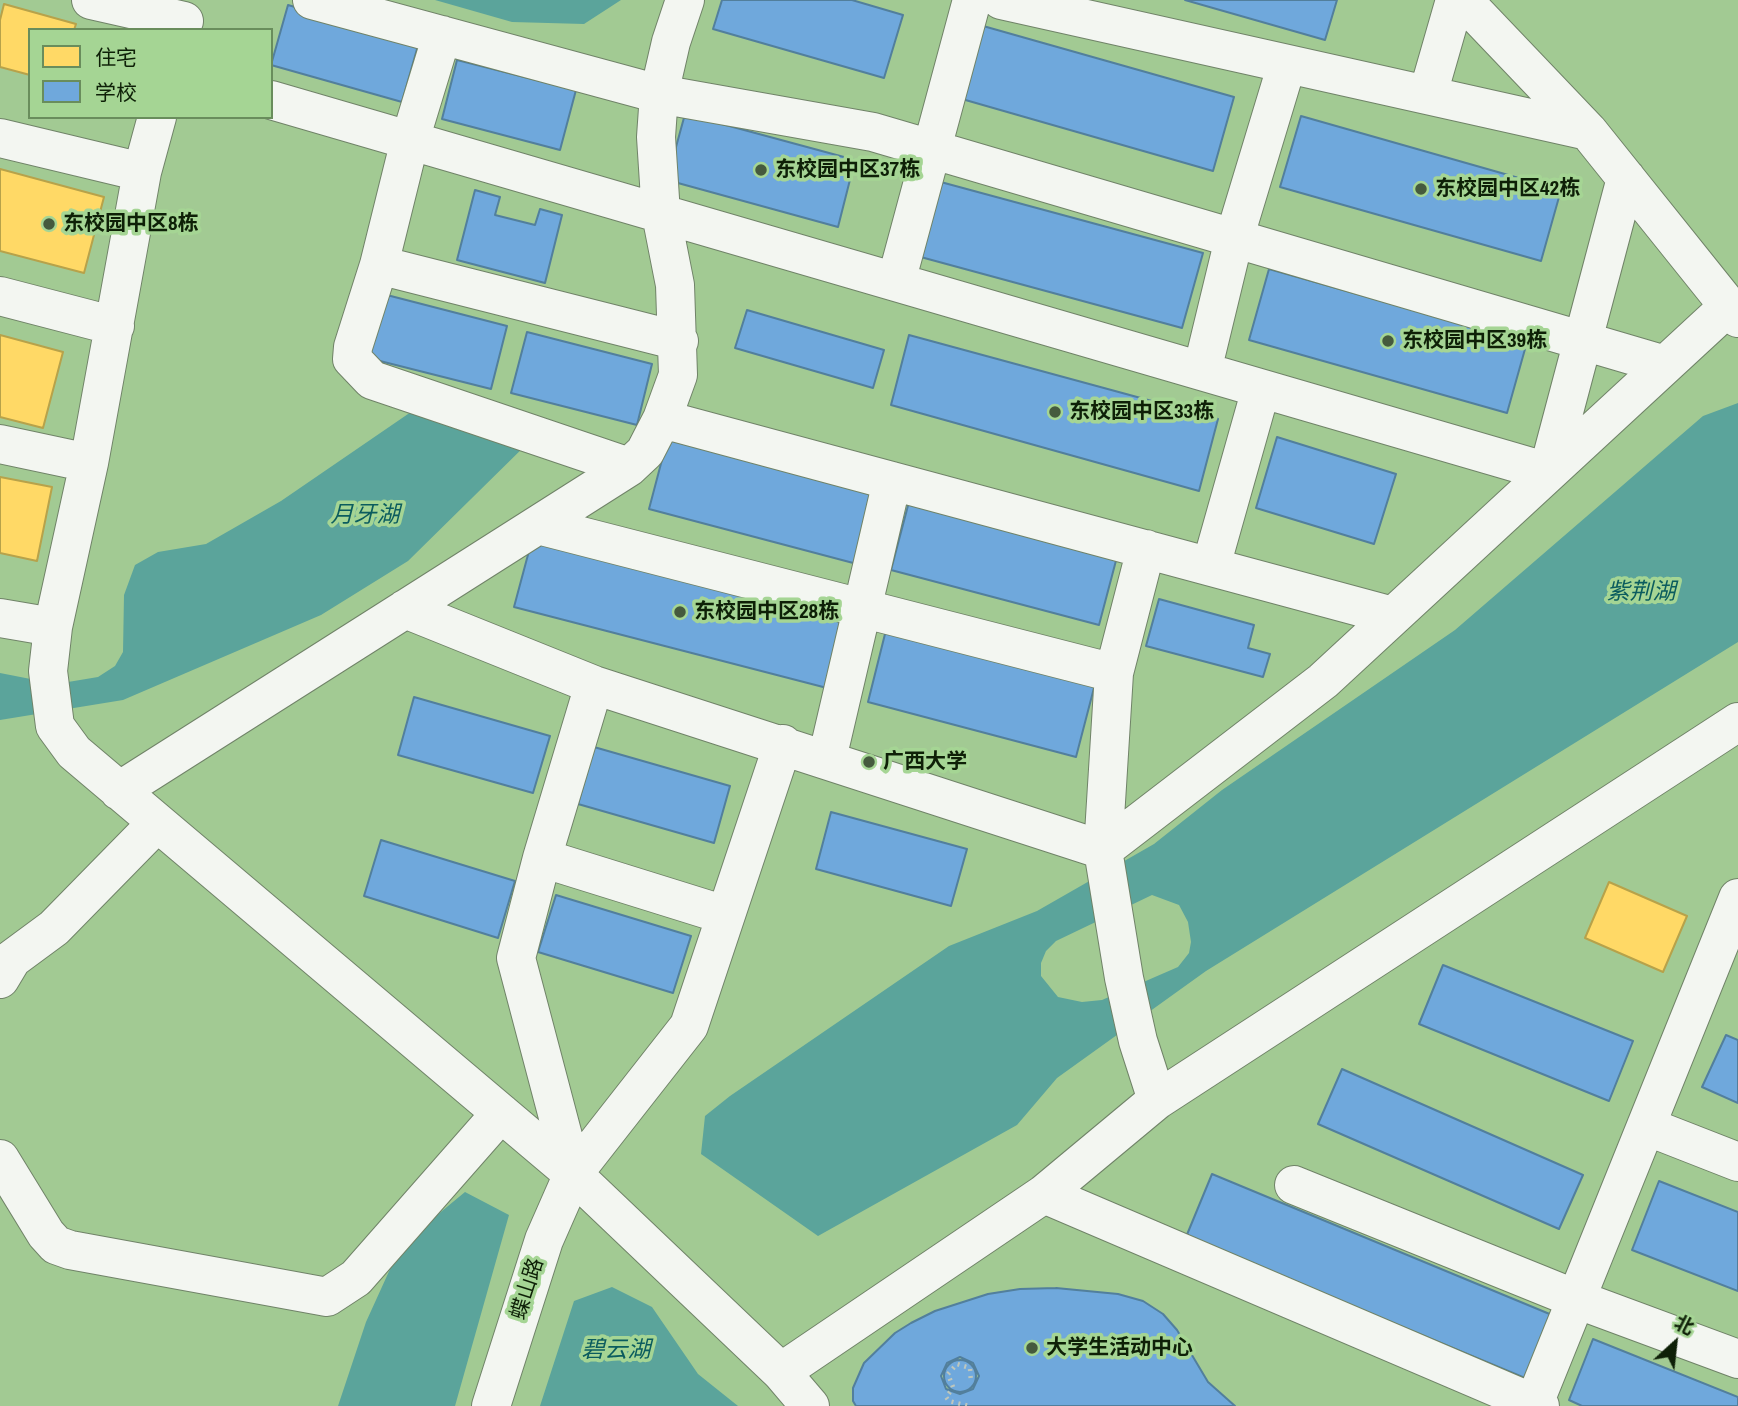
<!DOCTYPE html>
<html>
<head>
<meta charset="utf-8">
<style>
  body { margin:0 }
  #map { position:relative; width:1738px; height:1406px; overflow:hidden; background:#acc6a3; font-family:"Archivo Narrow","Noto Sans SC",sans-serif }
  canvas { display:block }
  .legend { position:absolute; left:28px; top:28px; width:245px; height:91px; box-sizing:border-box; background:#a5d594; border:2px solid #698d5c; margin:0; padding:9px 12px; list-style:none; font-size:21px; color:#0e2007 }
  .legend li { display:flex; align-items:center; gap:14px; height:35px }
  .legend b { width:35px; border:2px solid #698d5c }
  .north { position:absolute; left:1640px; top:1308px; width:70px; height:70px; -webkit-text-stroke:5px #a5d594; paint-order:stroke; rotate:27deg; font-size:19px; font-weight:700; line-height:28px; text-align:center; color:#0e2007 }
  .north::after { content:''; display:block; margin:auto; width:24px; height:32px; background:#0e2007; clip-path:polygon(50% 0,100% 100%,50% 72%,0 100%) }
</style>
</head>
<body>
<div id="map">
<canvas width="1738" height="1406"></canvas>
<ul class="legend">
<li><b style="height:19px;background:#ffd966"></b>住宅</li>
<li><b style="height:19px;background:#6fa8dc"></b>学校</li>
</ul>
<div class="north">北</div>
</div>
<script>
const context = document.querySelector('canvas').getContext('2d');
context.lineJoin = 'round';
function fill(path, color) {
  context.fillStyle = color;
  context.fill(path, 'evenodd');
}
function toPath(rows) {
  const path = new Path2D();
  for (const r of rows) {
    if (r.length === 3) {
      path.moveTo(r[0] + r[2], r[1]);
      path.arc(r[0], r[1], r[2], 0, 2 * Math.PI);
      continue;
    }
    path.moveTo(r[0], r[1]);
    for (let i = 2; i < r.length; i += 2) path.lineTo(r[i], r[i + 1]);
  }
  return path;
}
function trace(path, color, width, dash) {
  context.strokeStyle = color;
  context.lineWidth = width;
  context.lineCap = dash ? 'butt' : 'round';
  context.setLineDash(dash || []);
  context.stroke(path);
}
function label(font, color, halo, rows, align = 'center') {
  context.font = font + ' "Archivo Narrow","Noto Sans SC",sans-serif';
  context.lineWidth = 7;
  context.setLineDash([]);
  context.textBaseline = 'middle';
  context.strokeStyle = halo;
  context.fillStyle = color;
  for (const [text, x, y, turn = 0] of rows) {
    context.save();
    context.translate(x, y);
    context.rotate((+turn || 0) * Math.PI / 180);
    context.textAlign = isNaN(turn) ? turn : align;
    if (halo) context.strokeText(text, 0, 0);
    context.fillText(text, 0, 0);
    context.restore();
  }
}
const built = toPath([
  [0,0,1738,0,1738,1406,0,1406],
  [30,30,271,30,271,117,30,117]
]);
const water = toPath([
  [435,0,621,0,584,24,512,22],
  [427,401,534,437,408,561,321,615,123,700,0,720,0,673,56,684,98,677,115,666,123,652,124,595,135,565,158,552,206,544,281,501],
  [1738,403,1738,642,1206,971,1057,1078,1017,1125,818,1236,701,1154,705,1116,730,1096,949,946,1037,911,1154,844,1222,790,1455,630,1703,416],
  [1152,895,1179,905,1188,922,1191,942,1189,953,1178,967,1102,1000,1082,1002,1058,997,1041,976,1041,963,1046,951,1056,941],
  [465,1192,509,1215,455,1406,338,1406,366,1322,391,1267,419,1230],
  [612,1287,652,1307,698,1374,738,1406,540,1406,574,1301]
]);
const homes = toPath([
  [4,4,76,24,74,30,30,30,30,75,0,67,0,20,4,4],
  [0,169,104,197,84,273,0,251,0,169],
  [0,335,63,352,43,428,0,417,0,335],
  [0,477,52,487,37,561,0,553,0,477],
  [1609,882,1687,916,1663,972,1585,938,1609,882]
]);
const schools = toPath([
  [722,0,852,0,903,15,884,78,713,29,722,0],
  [1185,0,1337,0,1325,40,1185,0],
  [288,5,419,42,402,102,271,65,288,5],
  [969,22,1234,97,1213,171,948,95,969,22],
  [457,60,576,90,560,150,442,119,457,60],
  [685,114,855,160,838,227,667,180,685,114],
  [1301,116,1561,190,1541,261,1280,187,1301,116],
  [926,178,1203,253,1182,328,906,253,926,178],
  [475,190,500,197,495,215,535,225,540,209,562,215,545,283,457,260,475,190],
  [1269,269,1527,342,1507,413,1249,340,1269,269],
  [383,294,507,326,491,389,368,358,383,294],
  [747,310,884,350,873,388,735,348,747,310],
  [527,332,652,364,637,425,511,393,527,332],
  [909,335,1218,419,1199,491,891,405,909,335],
  [668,437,875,492,857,564,649,509,668,437],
  [1277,437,1396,474,1374,544,1256,508,1277,437],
  [910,498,1118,553,1099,625,891,570,910,498],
  [533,536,845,618,827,688,514,607,533,536],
  [1159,599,1254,625,1248,648,1270,654,1263,677,1146,646,1159,599],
  [886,630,1095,684,1076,757,868,702,886,630],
  [414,697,550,736,533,793,398,755,414,697],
  [594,747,730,786,714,843,578,804,594,747],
  [831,812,967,849,951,906,816,869,831,812],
  [381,840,515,881,498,938,364,896,381,840],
  [556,895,691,936,673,993,538,952,556,895],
  [1443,965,1633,1041,1609,1101,1419,1024,1443,965],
  [1726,1035,1738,1040,1738,1103,1702,1087,1726,1035],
  [1342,1069,1583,1175,1559,1229,1318,1124,1342,1069],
  [1212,1174,1552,1315,1525,1378,1186,1237,1212,1174],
  [1659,1181,1738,1212,1738,1291,1632,1250,1659,1181],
  [1056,1288,1118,1294,1143,1301,1163,1314,1177,1330,1208,1382,1235,1406,856,1406,853,1401,853,1388,864,1363,895,1333,911,1323,935,1311,988,1294,1020,1289,1056,1288],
  [960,1357,973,1363,979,1376,973,1389,960,1394,946,1389,941,1376,947,1363,960,1357],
  [1593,1339,1738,1397,1738,1406,1582,1406,1569,1400,1593,1339],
  [960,1376,16]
]);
const path = toPath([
  [953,1387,948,1374,957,1364,970,1368,971,1383],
  [950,1392,946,1397,949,1401,969,1406]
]);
const minor = toPath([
  [91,0,184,21],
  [312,0,659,94,873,132,1665,365],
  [1001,0,1588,131],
  [1463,0,1588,131,1738,318],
  [442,35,410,140,379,265,353,347,352,359,372,380,629,467],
  [1428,94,1455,0],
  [271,100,1548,472,1626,178],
  [0,138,142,172],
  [379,265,679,341],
  [896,282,972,0],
  [0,296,115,326],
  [1202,371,1234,239,1287,64],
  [662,419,1393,616],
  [0,444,89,463],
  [538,525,1114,673],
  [1211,566,1261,389],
  [405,609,594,685,1103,850,1114,673,1146,549],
  [0,618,53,627,48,671,55,726,74,752,573,1174,781,1372,810,1406],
  [53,627,89,463,142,172,157,117],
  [594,685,542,858,516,958,573,1174,689,1026,783,744],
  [827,759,892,481],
  [119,791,629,467,645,452,662,419,678,375,675,285,661,214,656,137,659,94,671,42,685,0],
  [542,858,725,915],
  [0,979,12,959,54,928,157,823],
  [1157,1100,1138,1041,1124,978,1103,850,1323,681,1729,306],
  [1646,1126,1738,1162],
  [0,1159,46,1234,56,1245,70,1250,327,1297,356,1278,501,1113],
  [1294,1185,1576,1299,1738,1359],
  [1044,1194,1540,1406],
  [781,1372,1044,1194,1157,1100,1738,722],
  [491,1406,544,1240,573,1174],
  [1533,1406,1738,898]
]);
const markers = [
  [761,170,7,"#455a3e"],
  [1421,189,7,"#455a3e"],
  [49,224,7,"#455a3e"],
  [1388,341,7,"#455a3e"],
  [1055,412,7,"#455a3e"],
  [680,612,7,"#455a3e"],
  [869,762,7,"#455a3e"],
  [1032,1348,7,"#455a3e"]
];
const poiNames = [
  ["东校园中区37栋",775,170],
  ["东校园中区42栋",1435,189],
  ["东校园中区8栋",63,224],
  ["东校园中区39栋",1402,341],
  ["东校园中区33栋",1069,412],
  ["东校园中区28栋",694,612],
  ["广西大学",883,762],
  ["大学生活动中心",1046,1348]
];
const streetNames = [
  ["蝶山路",528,1289,-72]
];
const waterNames = [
  ["月牙湖",365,516],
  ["紫荆湖",1641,593],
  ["碧云湖",616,1351]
];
fill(built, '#a2ca93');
fill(water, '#5ba49b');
fill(homes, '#ffd966');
trace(homes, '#b7a24a', 2);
fill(schools, '#6fa8dc');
trace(schools, '#527f9c', 2);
trace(minor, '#708368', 40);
trace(path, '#bfc7bc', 4.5, [2, 5]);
trace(minor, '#f3f6f1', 38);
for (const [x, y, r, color] of markers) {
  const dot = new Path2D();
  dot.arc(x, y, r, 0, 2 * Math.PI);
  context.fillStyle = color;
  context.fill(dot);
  trace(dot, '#a5d594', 2.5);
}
label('bold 21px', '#0e2007', '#a5d594', poiNames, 'left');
label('21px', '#0e2007', '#a5d594', streetNames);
label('italic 23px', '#0b5c5e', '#a5d594', waterNames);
</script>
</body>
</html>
